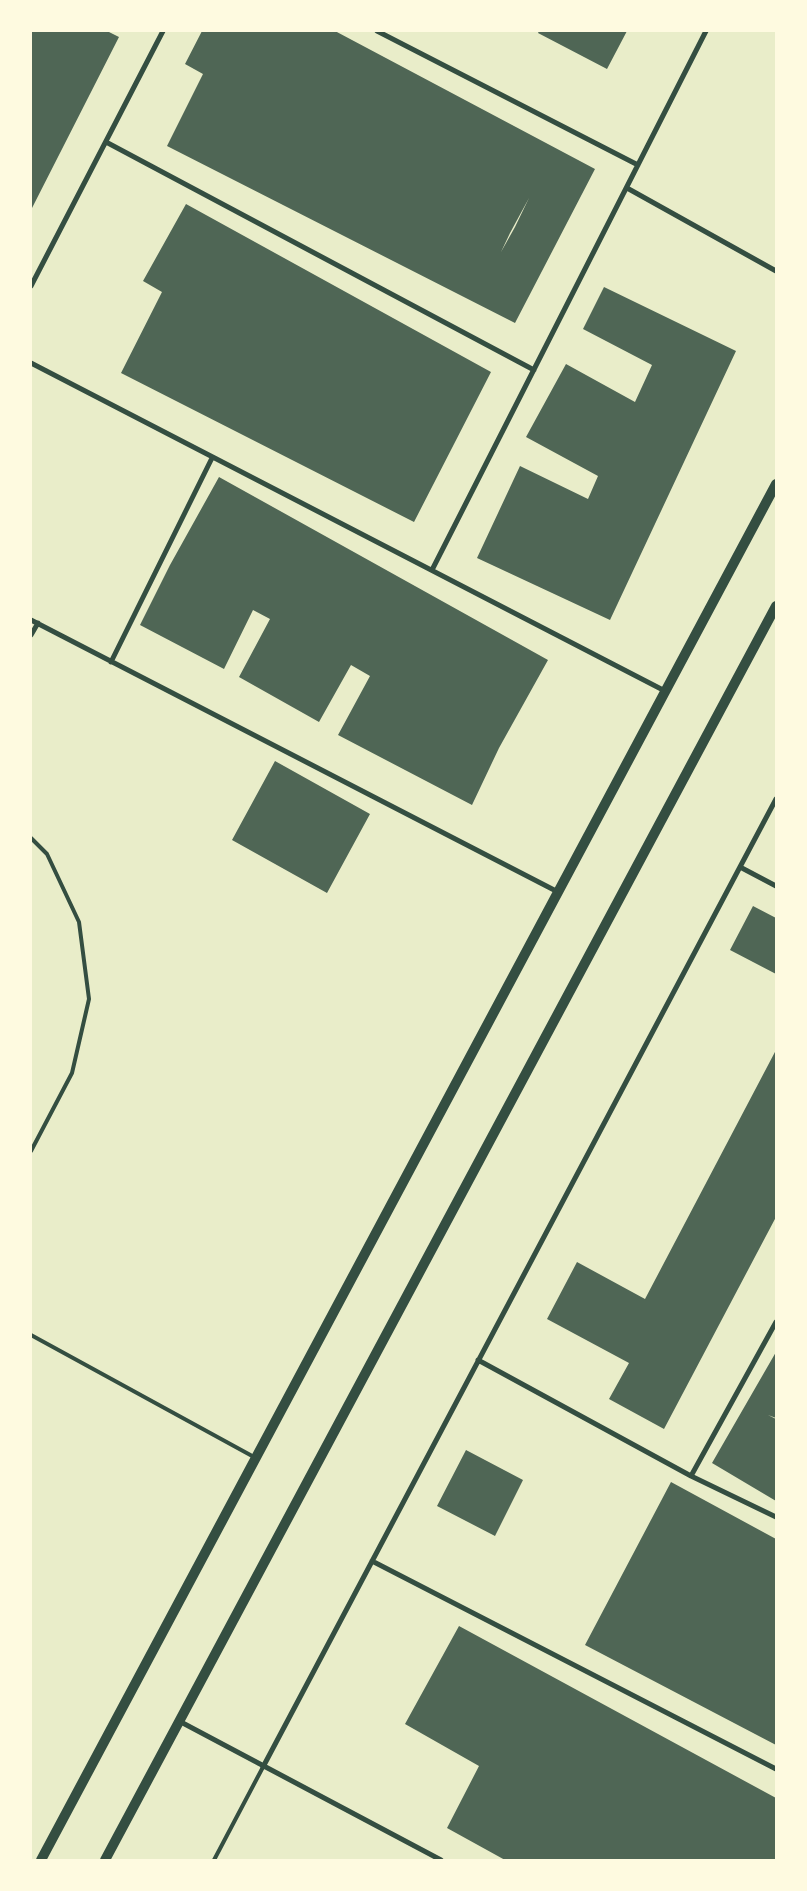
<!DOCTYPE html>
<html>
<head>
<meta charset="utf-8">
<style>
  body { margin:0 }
  #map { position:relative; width:807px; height:1891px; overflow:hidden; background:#e9edc9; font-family:Arial,sans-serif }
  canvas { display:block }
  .frame { position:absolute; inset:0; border:32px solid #fefae0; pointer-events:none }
</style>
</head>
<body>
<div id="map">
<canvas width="807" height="1891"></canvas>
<div class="frame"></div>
</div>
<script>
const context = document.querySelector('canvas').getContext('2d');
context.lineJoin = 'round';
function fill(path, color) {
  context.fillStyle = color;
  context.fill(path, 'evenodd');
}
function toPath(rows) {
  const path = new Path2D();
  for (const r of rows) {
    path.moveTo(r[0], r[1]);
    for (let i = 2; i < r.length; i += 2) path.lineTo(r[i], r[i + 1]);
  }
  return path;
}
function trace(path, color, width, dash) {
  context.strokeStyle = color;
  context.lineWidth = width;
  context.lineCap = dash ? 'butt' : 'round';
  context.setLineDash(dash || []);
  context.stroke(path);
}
const building = toPath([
  [31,31,107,31,119,37,31,210],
  [202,31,335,31,595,169,515,323,167,146,203,74,185,64],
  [529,198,515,227,501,252,510,233],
  [539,31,627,31,607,69,538,33],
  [186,204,491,372,414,522,121,373,162,292,143,281],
  [604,287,736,351,610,620,477,558,520,466,588,499,598,476,526,437,566,364,635,402,652,365,583,329],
  [219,477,548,660,499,748,472,805,338,735,370,676,351,665,319,722,239,677,270,619,253,610,224,669,140,625,170,565],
  [275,761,370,814,327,893,232,840],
  [753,906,776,918,776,974,730,950],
  [776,1050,776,1217,664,1429,609,1399,629,1363,547,1319,577,1262,645,1299],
  [776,1352,776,1418,768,1415,776,1419,776,1501,712,1463],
  [466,1450,523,1480,495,1536,437,1506],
  [671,1482,776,1539,776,1745,585,1645],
  [459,1626,776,1798,776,1860,505,1860,447,1828,479,1766,405,1724]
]);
const service = toPath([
  [31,838,47,854,79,922,89,999,72,1073,31,1151],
  [31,1335,254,1457],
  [214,1860,263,1767]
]);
const minor = toPath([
  [377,31,638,165],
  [106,142,534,370],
  [627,188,776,271],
  [31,286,163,31],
  [31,363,665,691],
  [432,570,706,31],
  [31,620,558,892],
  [31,635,38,623],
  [111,662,212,458],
  [740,867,776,886],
  [478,1360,691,1476,776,1517],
  [691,1476,776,1322],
  [372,1561,776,1769],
  [179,1721,441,1860],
  [263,1767,776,799]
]);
const secondary = toPath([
  [41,1860,776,484],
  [105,1860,776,606]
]);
fill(building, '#4f6655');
trace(service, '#344e41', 4);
trace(minor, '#344e41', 5);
trace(secondary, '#344e41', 10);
</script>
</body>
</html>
